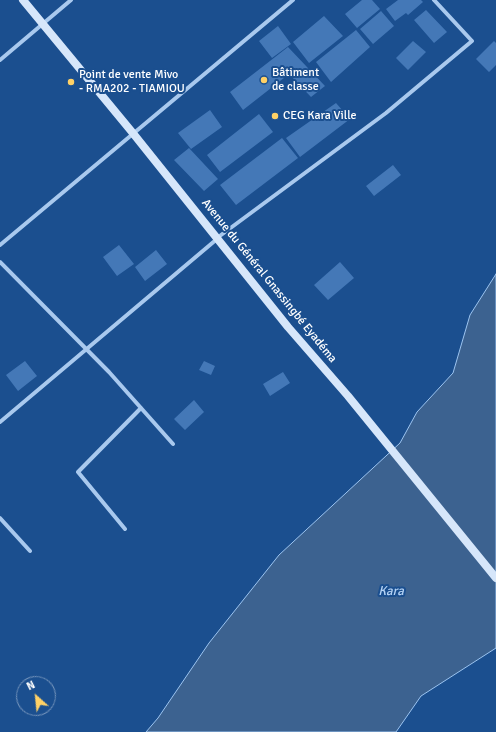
<!DOCTYPE html>
<html>
<head>
<meta charset="utf-8">
<style>
  body { margin:0 }
  #map { position:relative; width:496px; height:732px; overflow:hidden; background:#1b4f8f; font-family:Signika,sans-serif }
  canvas { display:block }
  .north { position:absolute; left:16px; top:676px; width:40px; height:40px; box-sizing:border-box; background:#1b4f8f; border:1px solid #7695bc; border-radius:50%; rotate:333deg; font-size:11px; font-weight:700; line-height:16px; text-align:center; color:#fff }
  .north::after { content:''; display:block; margin:auto; width:14px; height:18px; background:#ffd166; clip-path:polygon(50% 0,100% 100%,50% 72%,0 100%) }
</style>
</head>
<body>
<div id="map">
<canvas width="496" height="732"></canvas>
<div class="north">N</div>
</div>
<script>
const context = document.querySelector('canvas').getContext('2d');
context.lineJoin = 'round';
function fill(path, color) {
  context.fillStyle = color;
  context.fill(path, 'evenodd');
}
function toPath(rows) {
  const path = new Path2D();
  for (const r of rows) {
    path.moveTo(r[0], r[1]);
    for (let i = 2; i < r.length; i += 2) path.lineTo(r[i], r[i + 1]);
  }
  return path;
}
function trace(path, color, width, dash) {
  context.strokeStyle = color;
  context.lineWidth = width;
  context.lineCap = dash ? 'butt' : 'round';
  context.setLineDash(dash || []);
  context.stroke(path);
}
function label(font, color, halo, rows, align = 'center') {
  context.font = font + ' Signika,sans-serif';
  context.lineWidth = 4;
  context.setLineDash([]);
  context.textBaseline = 'middle';
  context.strokeStyle = halo;
  context.fillStyle = color;
  for (const [text, x, y, turn = 0] of rows) {
    context.save();
    context.translate(x, y);
    context.rotate((+turn || 0) * Math.PI / 180);
    context.textAlign = isNaN(turn) ? turn : align;
    if (halo) context.strokeText(text, 0, 0);
    context.fillText(text, 0, 0);
    context.restore();
  }
}
const water = toPath([
  [496,274,496,648,421,696,396,732,146,732,158,718,209,643,279,555,400,443,417,412,453,373,470,315,496,274]
]);
const building = toPath([
  [362,0,372,0,380,9,357,28,345,14],
  [398,0,421,0,423,2,408,15,406,13,395,21,386,9],
  [426,10,447,32,434,43,414,20],
  [381,11,394,26,373,44,360,29],
  [324,16,343,36,309,63,293,42],
  [278,26,291,44,272,58,259,41],
  [356,30,370,47,331,82,316,62],
  [413,41,426,52,408,70,396,58],
  [494,41,496,43,496,65,489,72,476,59],
  [288,47,325,86,311,97,289,74,243,110,230,92],
  [336,103,350,119,300,157,286,138],
  [210,110,222,127,191,149,178,133],
  [259,114,273,132,220,172,207,155],
  [282,138,298,158,236,205,220,185],
  [189,148,218,179,204,191,174,160],
  [393,165,401,175,374,196,366,186],
  [119,245,134,264,117,276,103,257],
  [156,250,167,264,145,281,135,267],
  [340,262,354,278,328,300,314,285],
  [25,361,37,376,18,391,6,375],
  [204,361,215,366,211,375,199,370],
  [283,372,290,383,270,396,263,384],
  [194,400,204,412,185,430,174,419]
]);
const minor = toPath([
  [0,60,71,0],
  [217,238,386,113,472,41,434,0],
  [0,245,293,0],
  [0,262,109,372,173,444],
  [0,422,217,239],
  [0,518,30,551],
  [125,529,78,472,141,408]
]);
const secondary = toPath([
  [23,0,132,132,288,327,348,396,496,578]
]);
const markers = [
  [264,80,4,"#ffd166"],
  [71,82,4,"#ffd166"],
  [275,116,4,"#ffd166"]
];
const poiNames = [
  ["Bâtiment",272,73],
  ["de classe",272,87],
  ["Point de vente Mivo",79,75],
  ["- RMA202 - TIAMIOU",79,89],
  ["CEG Kara Ville",283,116]
];
const streetNames = [
  ["Avenue du Général Gnassingbé Eyadéma",269,281,51]
];
const waterNames = [
  ["Kara",391,592]
];
fill(water, '#3c6290');
trace(water, '#9cc4f0', 1);
fill(building, '#4478b7');
trace(minor, '#a9c9ee', 4);
trace(secondary, '#d6e6fa', 8);
for (const [x, y, r, color] of markers) {
  const dot = new Path2D();
  dot.arc(x, y, r, 0, 2 * Math.PI);
  context.fillStyle = color;
  context.fill(dot);
  trace(dot, '#1b4f8f', 1.5);
}
label('12px', '#fff', '#1b4f8f', poiNames, 'left');
label('12px', '#fff', '#1b4f8f', streetNames);
label('italic 13px', '#b5d3f5', '#1b4f8f', waterNames);
</script>
</body>
</html>
